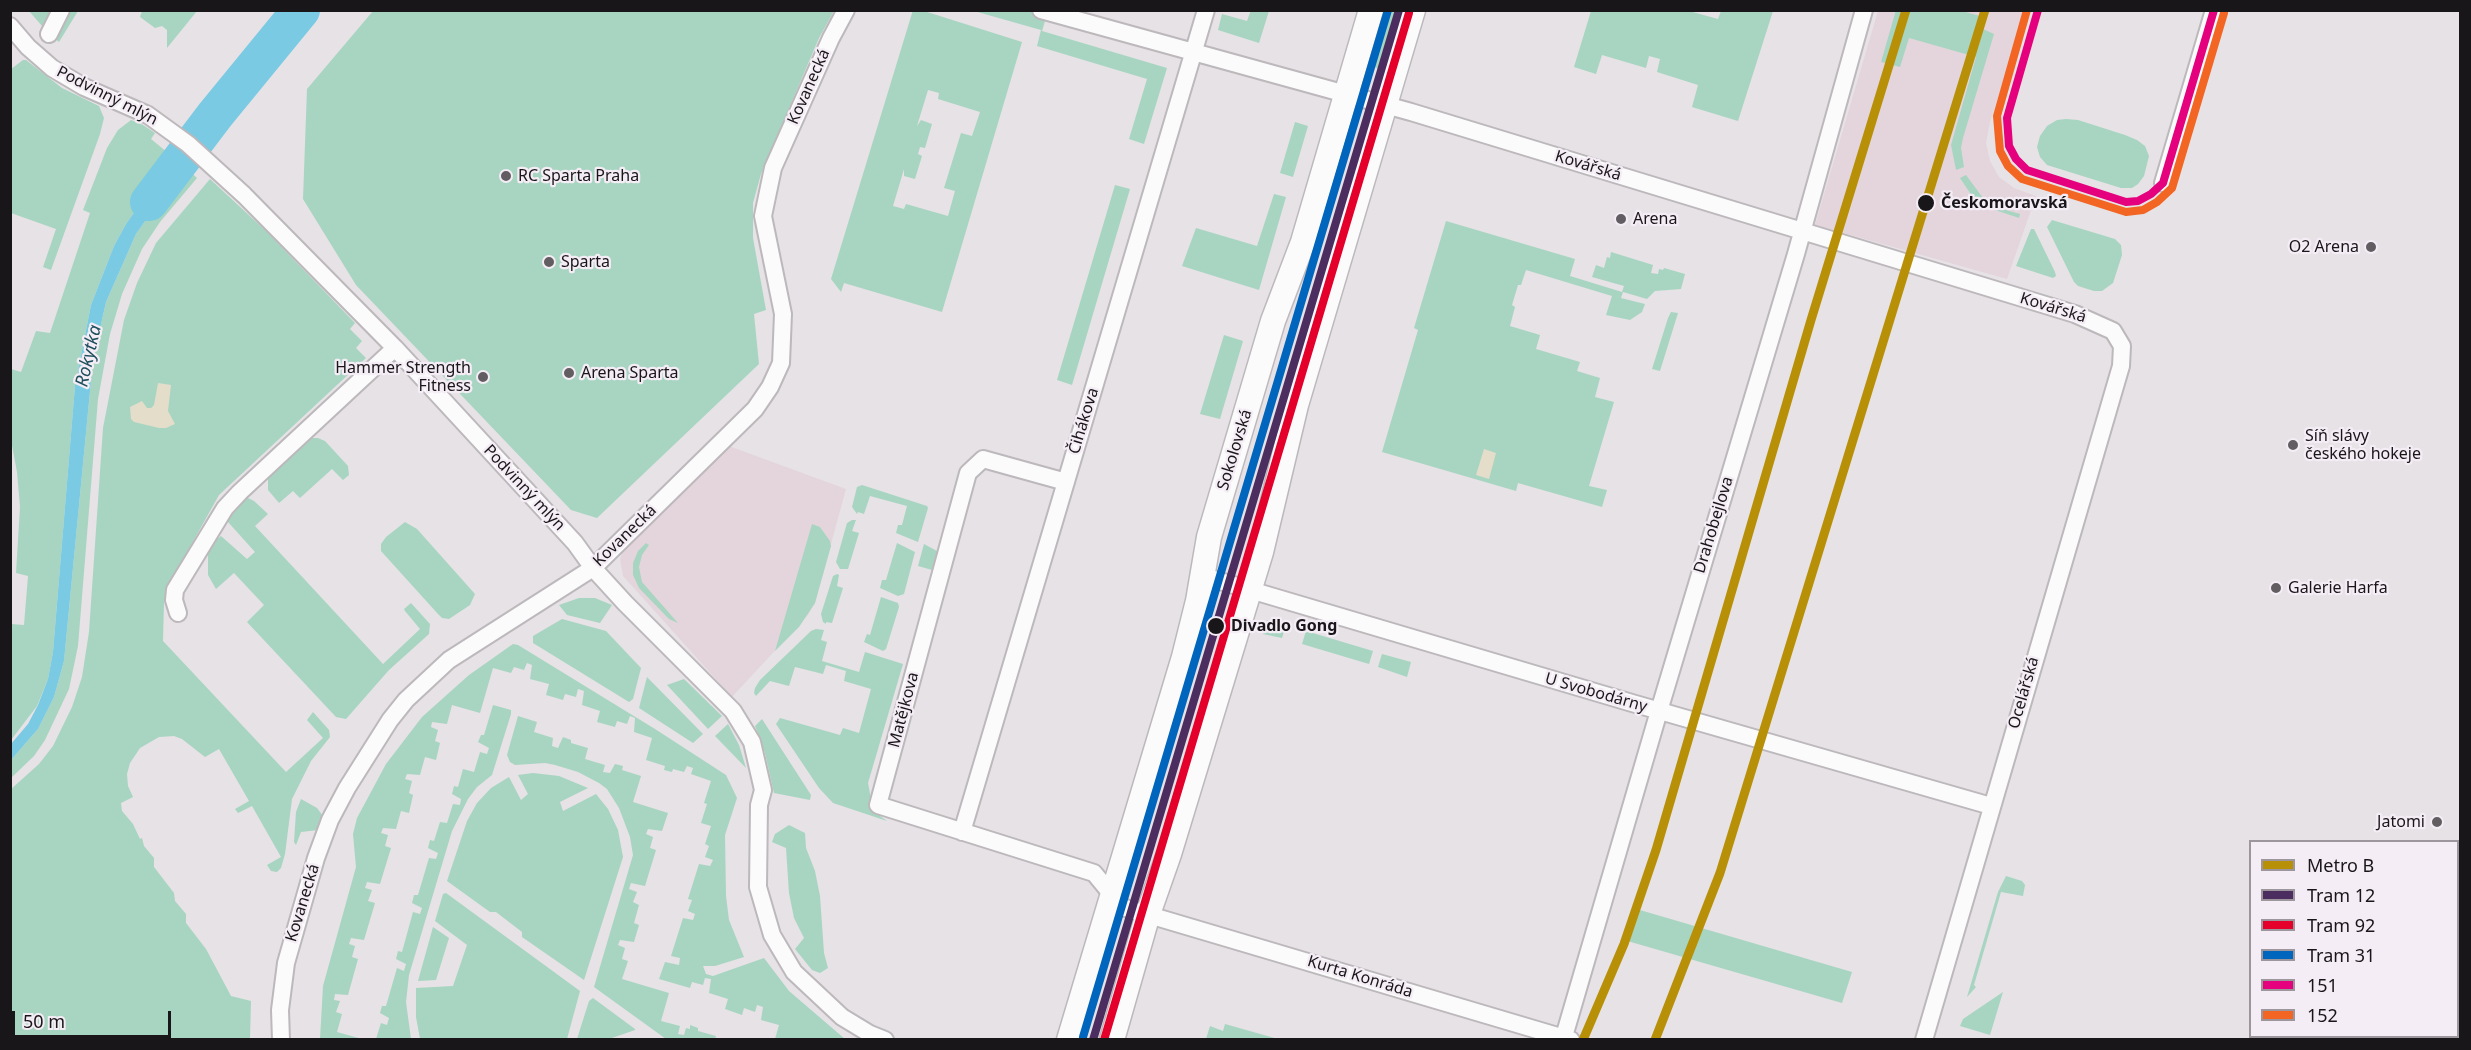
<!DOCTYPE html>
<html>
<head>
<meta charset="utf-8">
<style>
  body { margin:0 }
  #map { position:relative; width:2471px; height:1050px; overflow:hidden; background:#e6e2e6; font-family:"Noto Sans",sans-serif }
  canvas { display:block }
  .frame { position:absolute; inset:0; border:12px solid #191619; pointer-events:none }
  .legend { position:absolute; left:2249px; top:840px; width:210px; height:198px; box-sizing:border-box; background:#f5edf5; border:2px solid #9d979d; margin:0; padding:8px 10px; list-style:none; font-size:18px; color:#191619 }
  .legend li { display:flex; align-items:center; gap:12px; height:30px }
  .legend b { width:30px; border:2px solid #9d979d }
  .scale { position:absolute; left:12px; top:1011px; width:159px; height:27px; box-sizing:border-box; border:3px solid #191619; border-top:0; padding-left:8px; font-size:18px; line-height:21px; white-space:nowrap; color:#191619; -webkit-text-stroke:4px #f5edf5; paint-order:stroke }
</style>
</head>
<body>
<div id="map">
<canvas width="2471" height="1050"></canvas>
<div class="frame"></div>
<ul class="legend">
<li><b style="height:8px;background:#b89008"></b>Metro B</li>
<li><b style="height:8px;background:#4c2d5f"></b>Tram 12</li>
<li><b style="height:8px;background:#e4002b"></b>Tram 92</li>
<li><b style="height:8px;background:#0065bd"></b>Tram 31</li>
<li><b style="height:8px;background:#e5007d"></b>151</li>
<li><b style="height:8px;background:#f26522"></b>152</li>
</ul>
<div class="scale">50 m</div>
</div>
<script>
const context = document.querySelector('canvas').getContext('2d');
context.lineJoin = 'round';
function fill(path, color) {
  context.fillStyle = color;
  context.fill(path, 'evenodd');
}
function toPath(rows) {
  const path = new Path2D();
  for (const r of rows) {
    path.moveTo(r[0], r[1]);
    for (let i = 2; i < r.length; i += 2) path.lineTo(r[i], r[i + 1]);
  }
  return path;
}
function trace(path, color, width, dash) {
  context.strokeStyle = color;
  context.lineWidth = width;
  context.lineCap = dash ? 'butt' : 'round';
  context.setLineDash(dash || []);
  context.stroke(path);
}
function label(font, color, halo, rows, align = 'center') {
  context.font = font + ' "Noto Sans",sans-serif';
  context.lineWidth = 4.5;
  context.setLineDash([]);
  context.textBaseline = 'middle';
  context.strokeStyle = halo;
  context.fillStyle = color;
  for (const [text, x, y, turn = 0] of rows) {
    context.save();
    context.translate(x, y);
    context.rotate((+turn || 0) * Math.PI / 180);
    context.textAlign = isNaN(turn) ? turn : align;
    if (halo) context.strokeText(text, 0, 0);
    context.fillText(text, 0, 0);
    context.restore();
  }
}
const commercial = toPath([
  [1878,11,2026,11,1990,122,1986,143,1990,161,1999,177,2014,188,2036,196,2007,279,1815,225],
  [729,446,846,489,815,603,808,615,732,697,623,576,620,559,627,542]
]);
const green = toPath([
  [913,10,924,11,1022,42,942,312,844,283,841,292,831,279],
  [928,90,939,93,938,99,980,112,972,136,961,133,944,188,955,191,948,216,906,204,904,209,893,206,904,169,904,176,915,179,922,156,918,154,920,147,925,148,932,124,921,120,917,126],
  [1251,10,1269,11,1259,43,1218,30,1222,14,1247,21],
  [1896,10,1962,11,1987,18,1983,29,1994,34,1963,138,1961,148,1964,167,1956,170,1951,145,1976,57,1909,38,1900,67,1881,62],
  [29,11,78,11,59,42,49,34],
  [142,11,142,10,197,11,167,48,167,30,162,26,155,28,140,17],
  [373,11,834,11,819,38,761,174,753,203,753,238,766,310,754,314,759,364,597,518,571,510,356,285,303,199,307,89],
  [974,11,1048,11,1042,31,1167,68,1144,144,1129,139,1147,79,1037,46,1041,30],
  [1383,11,1405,11,1387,71,1367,65],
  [1591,11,1689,11,1718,19,1721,11,1773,11,1738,121,1692,107,1698,85,1657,72,1660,59,1649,56,1646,68,1602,55,1596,74,1574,67],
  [23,60,26,60,62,88,99,106,104,118,100,134,51,270,43,267,56,229,11,213,11,69],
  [2066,119,2078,120,2125,135,2137,140,2145,146,2149,156,2144,176,2138,184,2132,188,2121,188,2047,165,2040,157,2037,147,2040,136,2047,126,2057,120],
  [131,120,143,125,155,133,151,139,173,157,126,224,114,246,91,305,75,386,53,652,48,679,37,706,11,740,11,624,24,625,28,576,16,573,20,507,17,472,11,440,11,369,21,372,36,331,50,333,90,213,83,210,107,148,118,130],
  [1295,122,1308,126,1293,177,1280,173],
  [184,166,197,178,160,222,142,249,122,294,110,334,98,399,78,646,69,689,45,740,34,756,11,778,11,760,38,729,54,697,64,661,93,360,106,302,136,234],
  [1966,175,1983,198,1999,208,2020,214,2019,218,1989,208,1974,199,1960,178],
  [210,179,266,231,355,323,350,329,362,341,356,348,366,358,219,495,171,581,164,603,163,641,286,772,323,738,307,720,313,712,329,730,330,737,311,761,292,799,285,854,281,868,277,872,271,871,267,865,281,857,252,806,238,813,235,809,249,801,219,749,205,757,182,739,174,736,159,737,140,748,130,763,127,774,128,786,133,797,121,803,122,811,133,824,140,839,142,838,144,846,154,858,154,867,174,893,175,901,186,914,186,923,206,949,231,996,251,1001,250,1039,11,1039,10,790,39,764,53,746,72,707,82,677,89,632,103,428,124,320,137,283,156,243],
  [1115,185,1130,189,1072,385,1057,380],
  [1274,194,1286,197,1259,290,1182,266,1196,228,1257,246],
  [2052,220,2115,239,2121,245,2122,255,2113,283,2102,291,2094,291,2078,286,2074,282,2047,227],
  [1446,221,1575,259,1570,276,1622,292,1624,286,1592,277,1596,265,1604,268,1607,257,1610,258,1611,252,1653,265,1651,273,1658,274,1659,269,1663,270,1664,268,1685,274,1681,289,1655,291,1647,299,1623,292,1621,298,1645,304,1642,312,1630,320,1606,315,1612,296,1526,270,1521,285,1518,285,1512,305,1515,307,1510,326,1540,335,1536,349,1580,362,1577,371,1600,378,1595,397,1614,402,1589,486,1607,490,1602,507,1518,483,1516,491,1382,452,1418,330,1414,328],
  [2031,229,2034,229,2055,272,2056,276,2053,278,2016,266],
  [1671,312,1678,313,1660,371,1652,369,1668,318],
  [1224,335,1243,341,1220,419,1200,414],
  [312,438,318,438,325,441,348,466,349,475,343,480,332,469,300,498,293,491,279,503,268,490,268,478],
  [862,485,927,506,928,508,918,542,896,533,898,525,902,525,907,506,870,496,864,514,858,512,857,514,852,507,857,487],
  [246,497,254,501,268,514,255,526,383,664,420,629,405,611,404,609,411,603,430,624,429,634,389,670,346,719,336,717,247,622,264,605,234,573,216,589,208,575,208,554,216,540,221,536,247,559,255,552,228,522,230,512],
  [852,520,856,520,852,531,859,533,848,569,840,569,836,562,847,523],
  [405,522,417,529,475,594,470,605,449,619,442,618,438,614,381,551,381,544,386,537],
  [812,524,820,527,830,541,831,546,815,603,799,627,775,651],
  [646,543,649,545,642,555,639,567,642,582,678,623,669,619,639,588,633,575,633,563,638,551],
  [897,543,915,552,904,594,898,596,880,588,882,580,886,580],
  [924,544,937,551,932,570,918,566],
  [837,574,839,575,837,586,843,588,832,623,826,622,826,624,823,622,821,614,833,576],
  [881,597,898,603,899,607,886,649,883,651,864,642,867,634,870,635],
  [579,598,595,598,612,605,600,623,567,615,559,605],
  [562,619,606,631,641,668,633,699,629,702,533,643,533,636],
  [1267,620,1286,625,1282,638,1263,634],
  [816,629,824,630,821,640,827,642,822,661,859,672,865,652,903,664,868,783,872,804,880,816,887,821,833,803,819,788,776,724,780,718,840,735,843,728,859,733,871,689,844,681,846,671,826,665,823,674,795,667,789,686,770,681,756,696,754,693,755,688,760,680,811,631],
  [1306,631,1373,651,1369,664,1302,644],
  [513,644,518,645,655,729,726,775,737,798,725,835,726,896,729,920,744,957,715,966,703,966,706,974,713,976,764,958,789,991,845,1039,775,1039,779,1025,761,1020,763,1007,757,1005,755,1012,744,1008,742,1015,725,1009,728,999,709,993,711,979,705,978,703,985,692,982,690,988,659,979,665,962,679,965,680,958,671,956,683,918,693,920,695,914,688,911,692,900,688,899,699,864,710,866,713,860,705,857,709,846,705,844,711,826,701,823,707,804,704,803,711,781,691,774,693,768,687,766,684,772,673,769,672,772,664,770,665,766,646,760,652,738,634,732,635,718,630,716,627,724,617,721,615,727,597,722,600,711,582,705,584,691,578,689,576,697,565,694,563,700,546,695,549,684,530,679,532,665,527,663,524,670,514,667,511,673,493,668,480,713,452,705,447,724,432,722,431,727,438,730,435,741,440,743,436,760,425,757,420,775,407,774,405,779,412,781,409,793,413,795,409,813,401,811,396,829,383,828,381,833,388,835,385,846,391,848,380,884,367,882,365,888,372,890,368,901,375,903,364,940,351,938,349,944,355,946,352,957,358,959,348,995,335,994,334,1000,340,1001,336,1012,342,1014,337,1032,362,1039,320,1039,323,986,356,867,353,834,357,818,386,764,422,717,469,675],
  [1382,654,1411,662,1407,677,1378,667],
  [647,677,703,734,693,743,639,708],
  [684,679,722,716,708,729,667,685],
  [493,705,511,710,511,714,492,775,477,787,468,799,452,831,409,975,406,1002,411,1039,376,1039,381,1023,387,1025,389,1018,380,1013,382,1006,386,1006,397,968,404,971,406,964,396,959,398,951,402,952,413,912,420,914,422,908,412,903,414,895,418,895,429,858,436,859,438,853,428,848,430,840,434,841,440,822,447,823,453,804,460,805,461,799,452,794,454,786,458,787,463,769,474,772,480,752,487,754,489,748,478,742,481,735,484,735],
  [518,716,537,722,534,732,553,738,552,746,558,748,563,737,571,740,571,743,588,748,585,759,605,765,603,772,610,773,615,764,623,766,622,770,641,776,633,802,668,813,662,831,648,829,646,834,653,837,650,848,656,850,645,886,631,883,629,889,637,892,633,902,639,905,634,923,639,925,634,942,620,940,618,945,625,948,622,959,628,961,622,979,669,993,661,1021,680,1026,678,1034,684,1035,686,1028,690,1029,690,1025,698,1028,698,1031,716,1036,715,1039,666,1039,594,987,633,855,630,837,619,808,607,789,599,783,578,772,555,765,545,763,515,765,510,762,507,755],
  [762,719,811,795,810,800,774,793,765,753,755,726],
  [728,724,739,745,746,768,715,736],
  [533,773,559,776,588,788,560,802,563,811,596,794,608,809,618,830,623,857,584,980,522,937,522,932,496,912,490,912,447,881,467,821,477,803,491,788,509,777,521,800,528,794,518,775],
  [301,799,317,808,323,816,318,830,301,832,296,845,294,842,296,812],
  [789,825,805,833,806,848,815,871,820,896,824,953,828,968,820,973,812,970,795,949,804,938,794,918,789,893,786,848,772,842,775,834],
  [2006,876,2022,881,2025,885,2023,896,2001,892,1974,985,1976,987,1967,997,1998,892],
  [446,893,580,991,567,1039,420,1039,416,1017,416,988,453,986,467,945,435,921,443,894],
  [1633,908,1852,972,1842,1003,1624,940],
  [433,927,449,938,436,980,418,981],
  [2003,992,1990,1035,1960,1026,1963,1019],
  [593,998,635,1029,635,1030,609,1039,577,1039,589,1001],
  [1225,1024,1278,1039,1206,1039,1210,1026,1223,1031]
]);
const sand = toPath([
  [158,383,171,385,168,411,175,424,166,428,159,428,134,422,131,419,130,407,142,401,147,408,151,408,154,405],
  [1484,449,1496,453,1489,479,1476,475]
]);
const water = toPath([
  [173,157,184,166,136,234,106,302,93,360,64,661,54,697,38,729,11,760,11,744,28,724,38,705,48,679,53,652,75,386,91,305,114,246,126,224]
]);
const river = toPath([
  [149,202,215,115,301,10]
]);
const street = toPath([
  [1041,10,1411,112,2075,314,2113,331,2122,346,2121,366,1924,1040],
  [10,26,28,47,52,68,84,87,148,115,188,144,244,195,395,348,575,543,593,568,625,603,733,711,752,742,763,790,759,805,758,887,772,935,794,972,842,1017,870,1034,885,1040],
  [49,34,61,10],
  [2163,183,2214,10],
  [1066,482,983,459,968,473,878,805,1094,873,1122,907,1571,1040],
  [1203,576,1632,703,1991,806],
  [178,613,174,600,175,590,225,508,240,492,395,348],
  [962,832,1206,10],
  [281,1040,280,1010,286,963,316,858,330,820,347,788,390,720,406,700,449,660,593,568,755,409,770,387,781,363,783,314,763,216,773,168,831,38,846,10],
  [1563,1040,1659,711,1796,254,1864,10]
]);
const secondary = toPath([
  [1069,1040,1184,657,1198,601,1209,537,1273,321,1303,242,1371,10],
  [1112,1040,1148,914,1169,854,1261,552,1296,405,1413,10]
]);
const primary = toPath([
  [2458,1008,2460,1006],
  [2413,1040,2417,1036]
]);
const bus1 = toPath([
  [2038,10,2007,118,2009,146,2016,159,2027,170,2126,202,2138,201,2151,194,2163,183,2214,10]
]);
const bus2 = toPath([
  [2027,10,1997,116,2000,151,2008,166,2022,179,2126,212,2143,210,2157,202,2172,188,2224,13]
]);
const tram1 = toPath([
  [1093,1040,1399,10]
]);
const tram2 = toPath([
  [1104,1040,1409,13]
]);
const tram3 = toPath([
  [1083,1037,1388,10]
]);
const metro1 = toPath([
  [1583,1040,1624,944,1656,850,1811,320,1906,10],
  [1655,1040,1720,873,1985,10]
]);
const markers = [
  [506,176,6,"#615d61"],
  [1926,203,9,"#191619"],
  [1621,219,6,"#615d61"],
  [2371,247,6,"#615d61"],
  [549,262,6,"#615d61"],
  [569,373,6,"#615d61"],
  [483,377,6,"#615d61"],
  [2293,445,6,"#615d61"],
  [2276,588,6,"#615d61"],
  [1216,626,9,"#191619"],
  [2437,822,6,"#615d61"]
];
const streetNames = [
  ["Kovanecká",809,87,-66],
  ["Podvinný mlýn",107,96,27],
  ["Kovářská",1588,166,17],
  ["Kovářská",2053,308,17],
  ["Čihákova",1084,421,-73],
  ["Sokolovská",1235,450,-73],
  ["Podvinný mlýn",524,488,47],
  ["Drahobejlova",1714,525,-73],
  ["Kovanecká",625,536,-44],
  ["U Svobodárny",1596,693,16],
  ["Ocelářská",2024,693,-74],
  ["Matějkova",904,710,-75],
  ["Kovanecká",303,903,-73],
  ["Kurta Konráda",1360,977,17]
];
const poiNames = [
  ["RC Sparta Praha",518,176],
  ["Arena",1633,219],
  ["O2 Arena",2359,247,"right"],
  ["Sparta",561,262],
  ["Hammer Strength",471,368,"right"],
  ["Fitness",471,386,"right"],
  ["Arena Sparta",581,373],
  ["Síň slávy",2305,436],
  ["českého hokeje",2305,454],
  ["Galerie Harfa",2288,588],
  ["Jatomi",2425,822,"right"]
];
const stopNames = [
  ["Českomoravská",1941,203],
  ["Divadlo Gong",1231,626]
];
const waterNames = [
  ["Rokytka",89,356,-77]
];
fill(commercial, '#e4d5dc');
fill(green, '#a7d5c1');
fill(sand, '#e4ddca');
fill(water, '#79cae2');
trace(river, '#79cae2', 38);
trace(street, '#bcb8bc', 20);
trace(secondary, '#bcb8bc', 27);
trace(primary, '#bfbdbf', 30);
trace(street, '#fbfbfb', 16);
trace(secondary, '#fbfbfb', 24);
trace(primary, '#ebeae4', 27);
trace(bus1, '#e5007d', 8);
trace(bus2, '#f26522', 8);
trace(tram1, '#4c2d5f', 8);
trace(tram2, '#e4002b', 8);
trace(tram3, '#0065bd', 8);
trace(metro1, '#b89008', 9);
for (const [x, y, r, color] of markers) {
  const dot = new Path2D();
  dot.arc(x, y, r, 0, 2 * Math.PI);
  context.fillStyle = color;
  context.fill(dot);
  trace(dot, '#f5edf5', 2);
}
label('16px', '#191619', '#f5edf5', streetNames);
label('16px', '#191619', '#f5edf5', poiNames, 'left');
label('bold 16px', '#191619', '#f5edf5', stopNames, 'left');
label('italic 18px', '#1e4f5d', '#f5edf5', waterNames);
</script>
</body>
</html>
